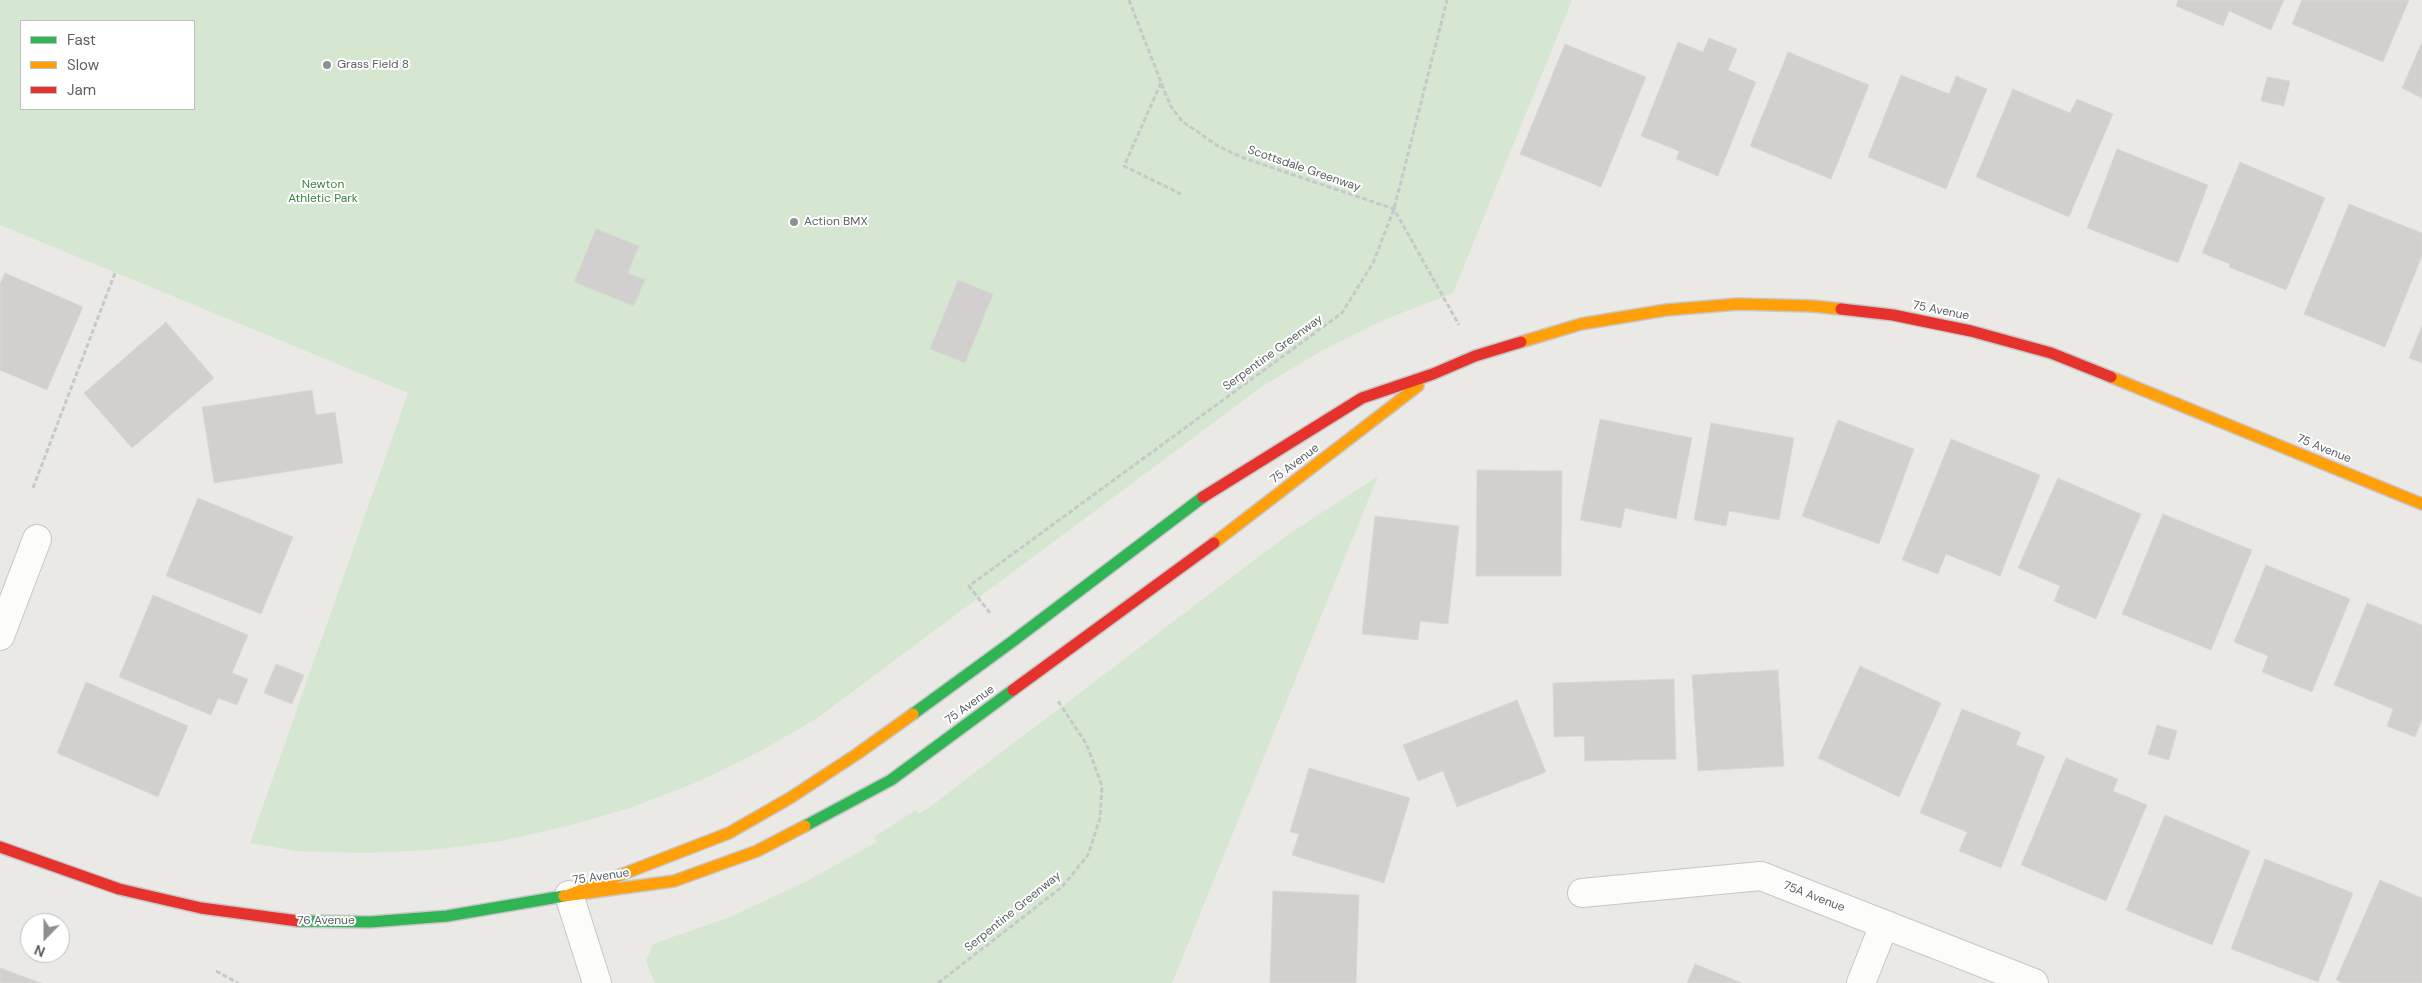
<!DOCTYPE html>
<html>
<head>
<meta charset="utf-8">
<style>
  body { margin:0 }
  #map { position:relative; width:2422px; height:983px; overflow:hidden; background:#ebe9e5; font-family:"DM Sans",sans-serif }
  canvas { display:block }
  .legend { position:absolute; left:20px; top:20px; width:175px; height:90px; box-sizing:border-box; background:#fff; border:1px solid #bdbfc1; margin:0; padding:6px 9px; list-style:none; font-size:15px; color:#5b5f63 }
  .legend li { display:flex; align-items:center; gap:10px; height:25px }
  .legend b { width:25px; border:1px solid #bdbfc1 }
  .north { position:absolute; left:20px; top:913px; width:50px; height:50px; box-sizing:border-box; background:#fff; border:1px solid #bdbfc1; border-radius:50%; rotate:202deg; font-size:14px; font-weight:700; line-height:20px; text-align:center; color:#5b5f63 }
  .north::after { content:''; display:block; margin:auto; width:18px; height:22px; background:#8d8f90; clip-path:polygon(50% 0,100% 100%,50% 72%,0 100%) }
</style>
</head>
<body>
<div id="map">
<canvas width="2422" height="983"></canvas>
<ul class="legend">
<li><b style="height:6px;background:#30b455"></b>Fast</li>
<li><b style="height:6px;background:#ff9f0a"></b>Slow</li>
<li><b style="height:6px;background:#e5322d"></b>Jam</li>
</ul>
<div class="north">N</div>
</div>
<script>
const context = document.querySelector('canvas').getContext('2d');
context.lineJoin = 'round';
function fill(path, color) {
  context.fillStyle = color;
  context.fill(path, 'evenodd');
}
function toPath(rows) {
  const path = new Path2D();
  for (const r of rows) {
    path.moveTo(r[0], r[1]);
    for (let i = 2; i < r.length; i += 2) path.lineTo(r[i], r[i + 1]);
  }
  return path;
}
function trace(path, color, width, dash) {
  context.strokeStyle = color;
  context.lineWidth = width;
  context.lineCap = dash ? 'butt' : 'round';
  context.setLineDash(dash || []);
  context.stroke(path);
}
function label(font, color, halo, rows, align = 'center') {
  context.font = font + ' "DM Sans",sans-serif';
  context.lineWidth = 4;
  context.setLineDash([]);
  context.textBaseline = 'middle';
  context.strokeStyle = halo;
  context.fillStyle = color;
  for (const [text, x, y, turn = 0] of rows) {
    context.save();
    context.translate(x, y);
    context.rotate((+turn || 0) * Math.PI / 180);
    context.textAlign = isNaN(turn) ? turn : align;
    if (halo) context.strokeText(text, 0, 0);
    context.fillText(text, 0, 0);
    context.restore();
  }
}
const green = toPath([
  [0,0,1572,0,1453,293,1386,319,1323,350,1261,387,816,719,757,753,697,782,633,807,568,826,501,841,433,850,365,853,296,851,250,843,408,393,0,225],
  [21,21,194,21,194,109,21,109],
  [1378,476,1172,983,655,983,646,961,653,944,730,917,805,882,877,842,874,837,916,810,919,814,931,806,1286,536]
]);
const building = toPath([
  [2178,0,2284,0,2271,30,2229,11,2223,26,2176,6,2178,0],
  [2302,0,2409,0,2383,62,2292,24,2302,0],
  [1709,38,1737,49,1728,70,1756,82,1718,176,1676,159,1679,151,1641,136,1678,42,1703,52,1709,38],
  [2422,42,2422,98,2402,88,2422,42],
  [1565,44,1646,77,1601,187,1520,154,1565,44],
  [1788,52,1869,85,1831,179,1750,146,1788,52],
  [1901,75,1949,94,1956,76,1987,89,1946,189,1868,157,1901,75],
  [2267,77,2290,81,2284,106,2261,101,2267,77],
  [2013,89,2070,113,2077,99,2113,114,2069,217,1976,177,2013,89],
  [2117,149,2208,185,2178,263,2087,228,2117,149],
  [2240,162,2325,198,2286,290,2229,267,2230,264,2202,253,2240,162],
  [2349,204,2422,233,2422,256,2385,347,2304,314,2349,204],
  [596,229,639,246,628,273,645,280,634,306,574,282,596,229],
  [5,273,83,307,47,390,0,370,0,284,5,273],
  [958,280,993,294,965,363,930,349,958,280],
  [166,322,214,378,132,448,84,393,166,322],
  [2422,326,2422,363,2409,358,2422,326],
  [312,390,316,415,335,412,343,463,214,483,202,407,312,390],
  [1600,419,1692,438,1676,519,1625,508,1621,528,1580,520,1600,419],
  [1838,420,1914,449,1879,544,1802,516,1838,420],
  [1711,423,1794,438,1779,520,1729,511,1726,526,1694,520,1711,423],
  [1951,439,2040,475,2000,576,1946,554,1938,574,1902,560,1951,439],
  [1477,470,1562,471,1561,576,1476,576,1477,470],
  [2058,478,2141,514,2096,619,2054,601,2060,586,2018,568,2058,478],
  [198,498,293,537,261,614,166,576,198,498],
  [2163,514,2252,550,2211,650,2122,614,2163,514],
  [1375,516,1459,526,1448,624,1420,621,1418,640,1362,634,1375,516],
  [2266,565,2350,599,2312,692,2262,672,2268,656,2234,642,2266,565],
  [153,595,248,635,232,673,248,679,237,705,218,698,211,715,119,677,153,595],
  [2367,603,2422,625,2422,720,2415,737,2387,726,2393,709,2334,685,2367,603],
  [276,664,304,675,292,704,264,693,276,664],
  [1860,666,1941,703,1899,797,1818,758,1860,666],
  [1778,670,1784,766,1698,771,1692,675,1778,670],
  [1674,679,1676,759,1585,761,1584,736,1554,737,1553,683,1674,679],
  [86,682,188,726,158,797,57,753,86,682],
  [1517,700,1546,772,1457,807,1443,771,1418,781,1403,745,1517,700],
  [1962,709,2021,732,2016,745,2045,756,2001,868,1959,851,1967,832,1920,813,1962,709],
  [2157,725,2177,731,2169,760,2148,754,2157,725],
  [2066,758,2118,779,2113,791,2147,805,2106,901,2021,865,2066,758],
  [1309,768,1410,798,1384,883,1292,855,1299,834,1290,832,1309,768],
  [2165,815,2250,851,2212,945,2126,910,2165,815],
  [2265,859,2353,893,2318,982,2231,949,2265,859],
  [2380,880,2422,898,2422,983,2343,983,2336,980,2380,880],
  [1273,891,1359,895,1356,983,1270,983,1273,891],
  [1695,964,1742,983,1687,983,1695,964],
  [0,968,41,983,0,983,0,968]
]);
const path = toPath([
  [1129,0,1170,105,1182,121,1218,146,1241,157,1394,209,1459,325],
  [1161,83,1124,166,1181,194],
  [33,488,115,273],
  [990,613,969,586,1342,313,1373,263,1394,209,1447,0],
  [216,971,238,983],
  [938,983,1062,887,1088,855,1100,818,1102,786,1087,745,1058,701]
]);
const street = toPath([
  [0,636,37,539],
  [1582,893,1761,876,2034,983],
  [569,895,597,983],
  [1861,983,1884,925]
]);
const fast = toPath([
  [913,714,1013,641,1203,497],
  [805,826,891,780,1013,690],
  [298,921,370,922,447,916,564,896]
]);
const slow = toPath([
  [1521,342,1581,324,1666,310,1738,304,1812,306,1841,309],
  [2111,377,2422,504],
  [1214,543,1418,386],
  [569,895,729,833,790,798,857,754,913,714],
  [564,896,674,881,757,851,805,826]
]);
const jam = toPath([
  [1841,309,1893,315,1971,331,2051,353,2111,377],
  [1203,497,1362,398,1433,374,1475,356,1521,342],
  [1013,690,1214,543],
  [0,847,119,889,201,908,298,921]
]);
const markers = [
  [327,65,5,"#8d8f90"],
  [794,222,5,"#8d8f90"]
];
const poiNames = [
  ["Grass Field 8",337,65],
  ["Action BMX",804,222]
];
const streetNames = [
  ["Scottsdale Greenway",1304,169,19],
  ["75 Avenue",1941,311,11],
  ["Serpentine Greenway",1273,353,-36],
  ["75 Avenue",2324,449,22],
  ["75 Avenue",1295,464,-37],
  ["75 Avenue",970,705,-36],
  ["75 Avenue",601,877,-8],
  ["75A Avenue",1814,897,21],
  ["Serpentine Greenway",1013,912,-39],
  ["76 Avenue",326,921]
];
const parkNames = [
  ["Newton",323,185],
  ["Athletic Park",323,199]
];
fill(green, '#d5e6d1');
fill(building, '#d1d0ce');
trace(building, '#dad8d4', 1);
trace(street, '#c6c6c6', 30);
trace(fast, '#c7c7c7', 14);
trace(slow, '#c7c7c7', 14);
trace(jam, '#c7c7c7', 14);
trace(path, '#c5cac8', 3, [5, 2.5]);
trace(street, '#fcfcfb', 28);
trace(fast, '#30b455', 11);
trace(slow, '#ff9f0a', 11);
trace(jam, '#e5322d', 11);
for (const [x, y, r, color] of markers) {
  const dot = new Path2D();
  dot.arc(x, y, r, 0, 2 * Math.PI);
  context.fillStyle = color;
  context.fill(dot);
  trace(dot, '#fff', 2);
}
label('12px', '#5b5f63', '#fff', poiNames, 'left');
label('12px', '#5b5f63', '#fff', streetNames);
label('12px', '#3c823b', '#fff', parkNames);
</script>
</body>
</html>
